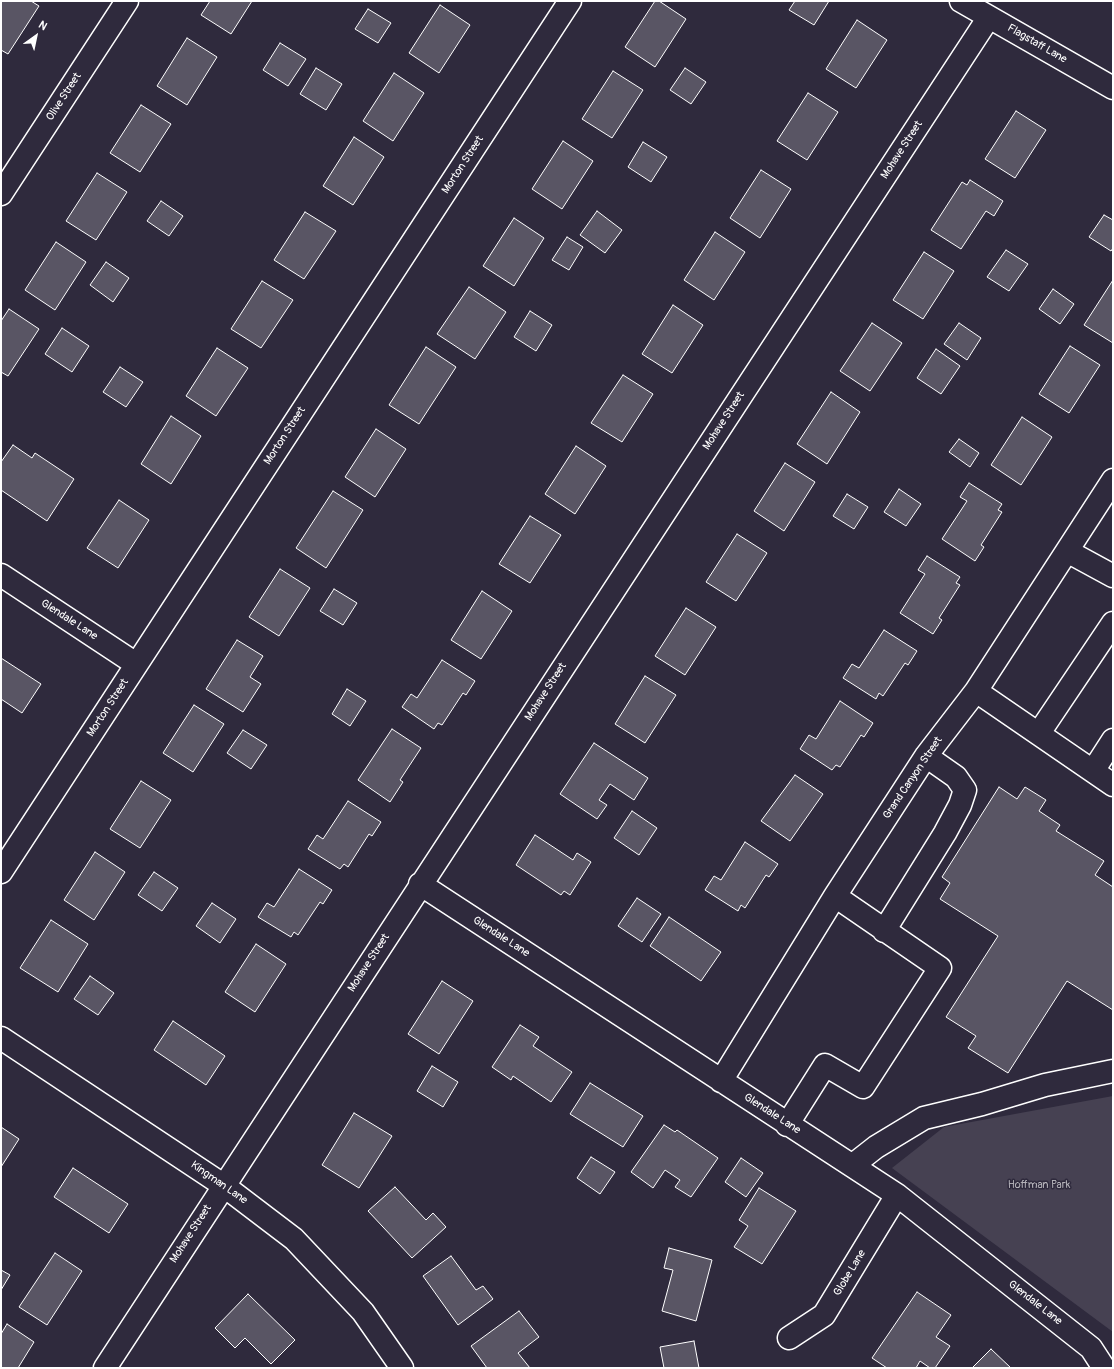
<!DOCTYPE html>
<html>
<head>
<meta charset="utf-8">
<style>
  body { margin:0 }
  #map { position:relative; width:1114px; height:1369px; overflow:hidden; background:#2f2a3d; font-family:Pangolin,sans-serif }
  canvas { display:block }
  .frame { position:absolute; inset:0; border:2px solid #fff; pointer-events:none }
  .north { position:absolute; left:16px; top:16px; width:40px; height:40px; -webkit-text-stroke:3px #2f2a3d; paint-order:stroke; rotate:33deg; font-size:11px; font-weight:700; line-height:16px; text-align:center; color:#fff }
  .north::after { content:''; display:block; margin:auto; width:14px; height:18px; background:#fff; clip-path:polygon(50% 0,100% 100%,50% 72%,0 100%) }
</style>
</head>
<body>
<div id="map">
<canvas width="1114" height="1369"></canvas>
<div class="frame"></div>
<div class="north">N</div>
</div>
<script>
const context = document.querySelector('canvas').getContext('2d');
context.lineJoin = 'round';
function fill(path, color) {
  context.fillStyle = color;
  context.fill(path, 'evenodd');
}
function toPath(rows) {
  const path = new Path2D();
  for (const r of rows) {
    path.moveTo(r[0], r[1]);
    for (let i = 2; i < r.length; i += 2) path.lineTo(r[i], r[i + 1]);
  }
  return path;
}
function trace(path, color, width, dash) {
  context.strokeStyle = color;
  context.lineWidth = width;
  context.lineCap = dash ? 'butt' : 'round';
  context.setLineDash(dash || []);
  context.stroke(path);
}
function label(font, color, halo, rows, align = 'center') {
  context.font = font + ' Pangolin,sans-serif';
  context.lineWidth = 3;
  context.setLineDash([]);
  context.textBaseline = 'middle';
  context.strokeStyle = halo;
  context.fillStyle = color;
  for (const [text, x, y, turn = 0] of rows) {
    context.save();
    context.translate(x, y);
    context.rotate((+turn || 0) * Math.PI / 180);
    context.textAlign = isNaN(turn) ? turn : align;
    if (halo) context.strokeText(text, 0, 0);
    context.fillText(text, 0, 0);
    context.restore();
  }
}
const green = toPath([
  [1113,1096,1113,1332,892,1168,944,1127]
]);
const building = toPath([
  [1,1,31,1,39,6,8,54,1,50,1,1],
  [210,1,252,1,231,34,201,15,210,1],
  [655,1,659,1,686,19,655,67,625,47,655,1],
  [795,1,829,1,814,25,789,10,795,1],
  [440,5,470,25,439,73,409,53,440,5],
  [368,9,391,23,378,43,355,29,368,9],
  [857,20,887,40,856,88,826,69,857,20],
  [187,38,217,57,187,105,157,86,187,38],
  [280,43,306,59,288,86,263,70,280,43],
  [316,68,342,84,326,110,300,94,316,68],
  [685,68,706,82,691,104,670,90,685,68],
  [613,71,643,90,612,138,582,119,613,71],
  [394,73,424,93,393,141,363,121,394,73],
  [808,93,838,112,807,160,777,141,808,93],
  [141,105,171,124,140,172,110,153,141,105],
  [1016,111,1046,130,1015,178,985,159,1016,111],
  [354,137,384,157,353,205,323,186,354,137],
  [563,141,593,161,562,209,532,189,563,141],
  [643,142,667,157,651,182,628,167,643,142],
  [761,170,791,189,760,238,730,218,761,170],
  [97,173,127,192,96,240,66,221,97,173],
  [970,180,1003,201,994,216,986,211,961,249,931,230,962,182,967,185,970,180],
  [161,201,183,216,169,236,147,221,161,201],
  [597,211,622,230,605,253,580,235,597,211],
  [305,212,336,231,304,279,274,260,305,212],
  [1104,215,1113,220,1113,248,1111,251,1089,237,1104,215],
  [514,218,544,238,514,286,483,266,514,218],
  [715,232,745,252,714,300,684,280,715,232],
  [567,237,583,247,569,270,552,260,567,237],
  [56,242,86,262,55,310,25,290,56,242],
  [1006,250,1028,264,1009,291,987,277,1006,250],
  [924,252,954,271,923,319,893,300,924,252],
  [106,262,129,278,113,302,90,285,106,262],
  [1113,280,1113,343,1084,325,1113,280],
  [262,281,293,300,261,348,231,329,262,281],
  [469,287,506,312,475,359,437,334,469,287],
  [1053,289,1074,304,1060,324,1039,309,1053,289],
  [673,305,703,325,672,373,642,354,673,305],
  [9,309,39,329,8,376,1,372,1,321,9,309],
  [530,311,552,325,536,351,514,337,530,311],
  [872,323,902,343,870,391,840,371,872,323],
  [959,323,981,338,967,360,944,344,959,323],
  [62,328,89,346,72,372,45,354,62,328],
  [1070,346,1100,365,1069,413,1039,394,1070,346],
  [426,347,456,367,419,424,389,405,426,347],
  [217,348,248,368,216,416,186,396,217,348],
  [936,349,960,366,941,394,917,378,936,349],
  [120,367,143,382,126,407,103,392,120,367],
  [623,375,653,394,622,442,591,423,623,375],
  [831,392,860,412,827,464,797,444,831,392],
  [171,416,201,436,171,484,141,464,171,416],
  [1022,417,1052,437,1021,485,991,465,1022,417],
  [376,429,406,449,375,497,345,477,376,429],
  [959,439,979,453,970,467,949,452,959,439],
  [13,445,32,458,35,453,74,479,47,521,1,490,1,462,13,445],
  [576,446,606,466,575,514,545,494,576,446],
  [785,463,815,482,784,531,754,511,785,463],
  [969,483,1002,504,998,510,1002,512,981,545,984,547,975,561,942,539,967,501,960,497,969,483],
  [899,489,921,504,906,526,884,512,899,489],
  [333,491,363,510,326,568,296,548,333,491],
  [847,494,868,507,854,529,833,516,847,494],
  [119,500,149,520,118,568,87,548,119,500],
  [530,516,561,535,530,583,499,564,530,516],
  [737,534,767,553,736,601,706,582,737,534],
  [927,556,960,577,956,583,960,585,939,618,942,620,933,634,900,613,925,574,918,570,927,556],
  [280,569,310,588,279,636,249,617,280,569],
  [334,589,357,603,343,625,320,611,334,589],
  [482,591,512,611,481,659,451,640,482,591],
  [686,608,716,627,685,675,655,656,686,608],
  [884,630,917,651,908,665,905,663,883,696,879,693,876,699,843,678,852,664,859,668,884,630],
  [237,640,263,656,250,677,261,684,243,712,206,689,237,640],
  [1,658,41,684,22,713,1,699,1,658],
  [442,660,475,681,466,695,463,693,442,725,438,723,434,729,402,707,411,694,417,698,442,660],
  [645,676,676,695,645,743,615,724,645,676],
  [347,689,366,701,350,726,332,714,347,689],
  [840,701,873,723,864,737,861,735,840,767,836,765,832,770,800,749,809,735,816,739,840,701],
  [194,705,224,724,193,772,163,753,194,705],
  [392,729,421,748,400,780,403,782,390,802,358,780,392,729],
  [243,730,267,745,251,769,227,753,243,730],
  [594,743,648,778,634,800,610,784,599,800,607,805,597,819,560,794,594,743],
  [795,775,823,794,790,841,761,821,795,775],
  [141,781,171,800,140,848,110,829,141,781],
  [999,787,1017,799,1025,787,1046,800,1039,811,1060,825,1056,831,1104,861,1095,875,1113,887,1113,1010,1067,981,1008,1073,968,1048,976,1036,946,1017,998,936,940,899,950,883,942,877,999,787],
  [348,801,381,822,372,836,369,834,348,867,344,864,340,869,308,849,317,835,323,839,348,801],
  [632,811,657,828,639,855,614,838,632,811],
  [535,835,573,860,577,853,591,862,570,895,564,891,561,895,516,865,535,835],
  [745,842,778,864,769,877,766,875,745,908,741,905,738,911,705,890,714,876,721,880,745,842],
  [95,852,125,872,94,920,64,900,95,852],
  [299,869,332,890,323,904,320,902,298,935,294,932,291,937,258,917,267,903,274,907,299,869],
  [154,872,178,888,162,911,138,895,154,872],
  [637,898,661,914,642,942,618,926,637,898],
  [212,903,236,919,220,943,196,926,212,903],
  [669,917,721,952,701,981,650,946,669,917],
  [51,920,88,944,58,992,20,968,51,920],
  [256,944,286,964,255,1012,225,992,256,944],
  [90,976,114,993,98,1015,74,999,90,976],
  [442,981,473,1001,439,1054,408,1034,442,981],
  [173,1021,225,1056,206,1085,154,1050,173,1021],
  [520,1025,539,1037,533,1046,572,1072,551,1102,513,1076,511,1080,492,1067,520,1025],
  [432,1066,458,1082,443,1107,417,1091,432,1066],
  [590,1083,643,1116,623,1147,570,1114,590,1083],
  [354,1113,392,1136,359,1188,322,1165,354,1113],
  [664,1125,675,1132,677,1130,718,1158,691,1197,675,1187,680,1180,665,1170,653,1188,631,1172,664,1125],
  [1,1127,19,1139,1,1167,1,1127],
  [591,1157,615,1172,600,1194,577,1178,591,1157],
  [741,1158,763,1173,746,1197,725,1182,741,1158],
  [73,1168,128,1204,109,1233,54,1197,73,1168],
  [395,1187,426,1220,433,1213,446,1227,412,1258,368,1211,395,1187],
  [759,1188,796,1211,762,1264,734,1247,748,1226,739,1220,759,1188],
  [669,1248,712,1260,696,1321,662,1311,673,1270,664,1268,669,1248],
  [55,1253,82,1271,47,1325,19,1307,55,1253],
  [451,1256,476,1290,483,1286,493,1299,458,1325,423,1276,451,1256],
  [1,1270,10,1275,1,1290,1,1270],
  [917,1292,951,1315,936,1337,950,1346,935,1368,930,1368,920,1361,916,1368,887,1368,872,1358,917,1292],
  [248,1294,295,1340,271,1364,245,1338,235,1348,215,1328,248,1294],
  [519,1311,539,1337,518,1353,530,1368,487,1368,471,1346,519,1311],
  [7,1324,34,1342,18,1368,1,1368,1,1334,7,1324],
  [694,1341,699,1368,664,1368,660,1347,694,1341],
  [991,1349,1011,1368,972,1368,991,1349]
]);
const minor = toPath([
  [961,1,1113,88],
  [1,194,127,1],
  [1067,551,1113,576],
  [1,575,136,664],
  [976,691,1113,785],
  [1039,733,1113,623],
  [1093,771,1113,740],
  [1,872,570,1],
  [420,884,897,1195,1091,1348,1104,1368],
  [884,931,945,833,960,805,965,790,956,777,926,756],
  [1,1038,223,1185,294,1239,363,1312,402,1368],
  [721,1081,835,896,926,756,976,691,1113,480],
  [787,1125,825,1065,863,1087,940,968,835,896],
  [853,1165,876,1147,924,1118,982,1104,1045,1085,1113,1071],
  [789,1338,824,1315,897,1195],
  [105,1368,989,17]
]);
const streetNames = [
  ["Flagstaff Lane",1037,44,30],
  ["Olive Street",64,97,-57],
  ["Mohave Street",902,150,-57],
  ["Morton Street",463,165,-57],
  ["Mohave Street",724,421,-57],
  ["Morton Street",285,436,-57],
  ["Glendale Lane",69,620,33],
  ["Mohave Street",546,692,-57],
  ["Morton Street",108,708,-57],
  ["Grand Canyon Street",913,778,-56],
  ["Glendale Lane",501,937,33],
  ["Mohave Street",369,963,-57],
  ["Glendale Lane",772,1114,33],
  ["Kingman Lane",219,1183,35],
  ["Mohave Street",191,1234,-57],
  ["Globe Lane",850,1273,-59],
  ["Glendale Lane",1035,1303,38]
];
const parkNames = [
  ["Hoffman Park",1039,1185]
];
fill(green, '#464152');
fill(building, '#595564');
trace(building, '#fff', 1);
trace(minor, '#fff', 25);
trace(minor, '#2f2a3d', 22);
label('11px', '#fff', '#2f2a3d', streetNames);
label('11px', '#b5b3ba', '#2f2a3d', parkNames);
</script>
</body>
</html>
